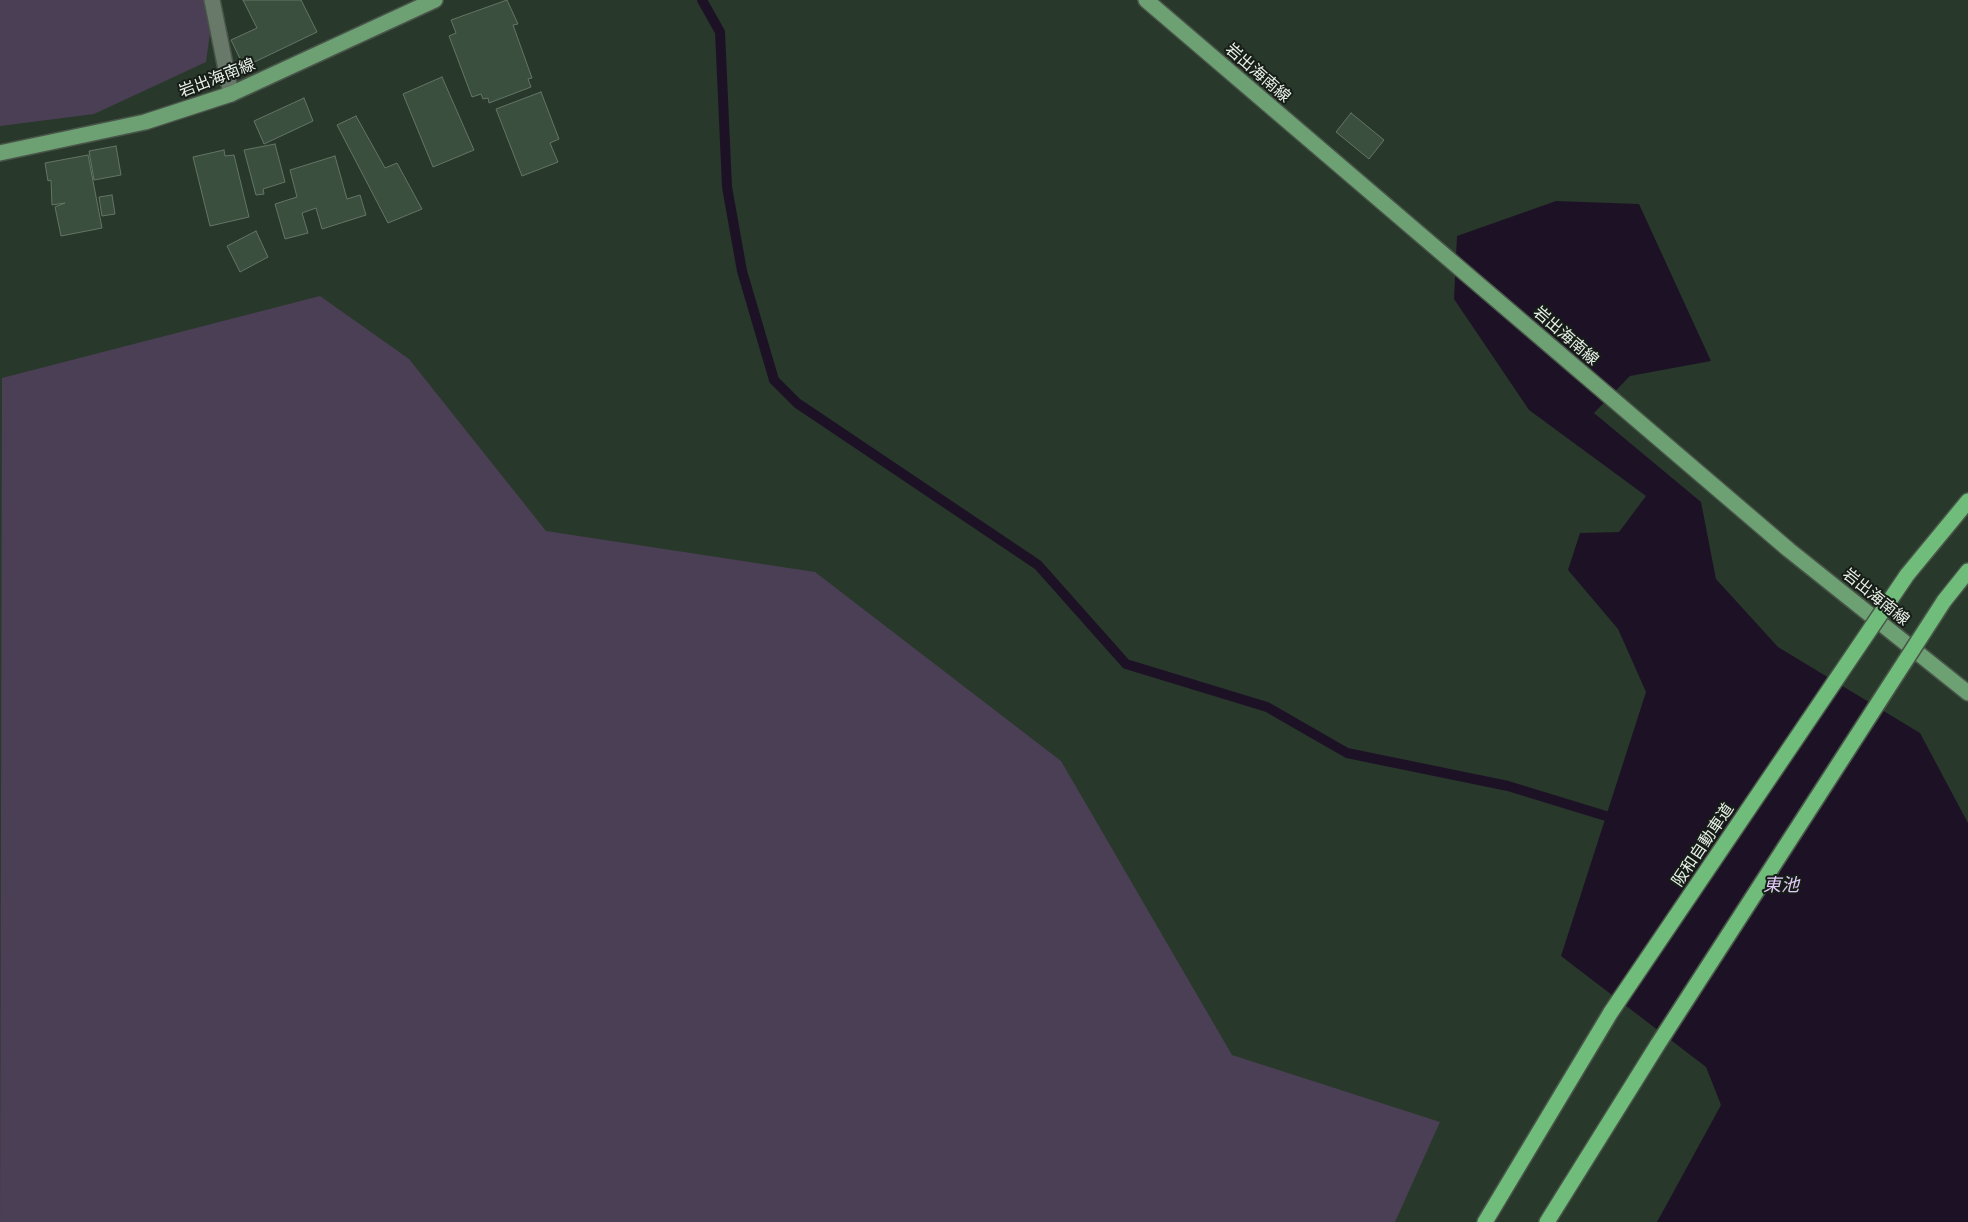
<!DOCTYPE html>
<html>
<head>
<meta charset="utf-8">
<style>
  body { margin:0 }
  canvas { display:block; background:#28382a }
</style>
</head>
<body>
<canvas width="1968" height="1222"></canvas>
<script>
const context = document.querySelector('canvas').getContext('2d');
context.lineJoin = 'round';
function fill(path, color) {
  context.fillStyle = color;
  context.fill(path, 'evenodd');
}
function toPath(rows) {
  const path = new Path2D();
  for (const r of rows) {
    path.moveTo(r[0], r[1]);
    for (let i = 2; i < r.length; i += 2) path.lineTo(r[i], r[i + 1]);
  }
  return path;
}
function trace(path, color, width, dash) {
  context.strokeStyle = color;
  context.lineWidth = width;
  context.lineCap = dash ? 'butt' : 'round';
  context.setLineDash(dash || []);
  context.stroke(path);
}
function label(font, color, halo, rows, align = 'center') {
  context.font = font + ' "Asap Condensed","Noto Sans JP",sans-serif';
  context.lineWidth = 4;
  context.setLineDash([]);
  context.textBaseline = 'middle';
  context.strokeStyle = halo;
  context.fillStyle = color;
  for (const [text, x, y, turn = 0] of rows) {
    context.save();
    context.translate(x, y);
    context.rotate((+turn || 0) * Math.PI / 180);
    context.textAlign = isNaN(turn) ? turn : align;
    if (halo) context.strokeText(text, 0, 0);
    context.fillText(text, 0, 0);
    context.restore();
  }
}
const green = toPath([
  [0,0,204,0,210,33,206,62,94,114,0,126],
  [320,296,409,359,546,531,815,572,1061,761,1232,1055,1440,1122,1395,1222,0,1222,2,378]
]);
const water = toPath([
  [1556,201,1639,204,1711,361,1630,376,1594,413,1701,502,1716,579,1778,647,1920,733,1968,823,1968,1222,1657,1222,1721,1105,1706,1067,1561,956,1646,692,1618,629,1568,570,1580,533,1619,532,1646,496,1529,410,1454,299,1457,236]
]);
const stream = toPath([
  [702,0,720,32,727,187,742,271,774,380,797,403,1038,565,1126,664,1267,707,1347,753,1508,786,1619,820]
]);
const building = toPath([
  [243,0,301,0,317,32,244,67,231,40,257,28,243,0],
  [507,0,518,24,513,25,532,78,528,79,531,87,489,103,488,98,483,99,481,94,472,97,449,36,456,33,451,20,507,0],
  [442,77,474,150,433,167,403,94,442,77],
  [541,92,559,139,550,143,558,162,522,176,496,109,541,92],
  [304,98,313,121,264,144,254,121,304,98],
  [1351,113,1384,140,1369,159,1336,132,1351,113],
  [356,116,385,168,397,163,422,209,388,223,337,125,356,116],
  [275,144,285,182,263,189,264,194,256,195,244,150,275,144],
  [116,146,121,175,94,180,89,151,116,146],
  [224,150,225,156,234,155,249,217,210,226,193,157,224,150],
  [88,155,102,228,61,236,55,207,65,203,52,205,51,180,48,181,45,163,88,155],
  [335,156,347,199,360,195,366,215,322,229,316,208,302,213,308,233,285,239,275,204,297,197,290,170,335,156],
  [112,195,115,214,102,216,99,197,112,195],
  [256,231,268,257,240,272,227,246,256,231]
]);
const street = toPath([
  [212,0,231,94]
]);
const primary = toPath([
  [1146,0,1789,550,1968,693],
  [0,153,145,122,231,94,435,0]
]);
const highway = toPath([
  [1907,575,1968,501],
  [1944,601,1968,571],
  [1485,1222,1611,1012],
  [1547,1222,1658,1044]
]);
const highwayBridge = toPath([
  [1611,1012,1907,575],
  [1658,1044,1944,601]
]);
const streetNames = [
  ["岩出海南線",1258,73,41],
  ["岩出海南線",217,78,-21],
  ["岩出海南線",1566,336,41],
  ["岩出海南線",1876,597,39],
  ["阪和自動車道",1703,845,-56]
];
const waterNames = [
  ["東池",1781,885]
];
fill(green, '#4a3f54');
fill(water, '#1d1225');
trace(stream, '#1d1225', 10);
fill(building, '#3a4f3d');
trace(building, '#647565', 1);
trace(street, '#495549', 18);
trace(primary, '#495549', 18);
trace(highway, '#495549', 18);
trace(street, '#687969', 15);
trace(primary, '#6da174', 15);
trace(highway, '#70bc7b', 15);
trace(highwayBridge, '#495549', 18, []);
trace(highwayBridge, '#70bc7b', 15);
label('16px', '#e7f0e7', '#161d17', streetNames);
label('italic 18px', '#e2c9f9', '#161d17', waterNames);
</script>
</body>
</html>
